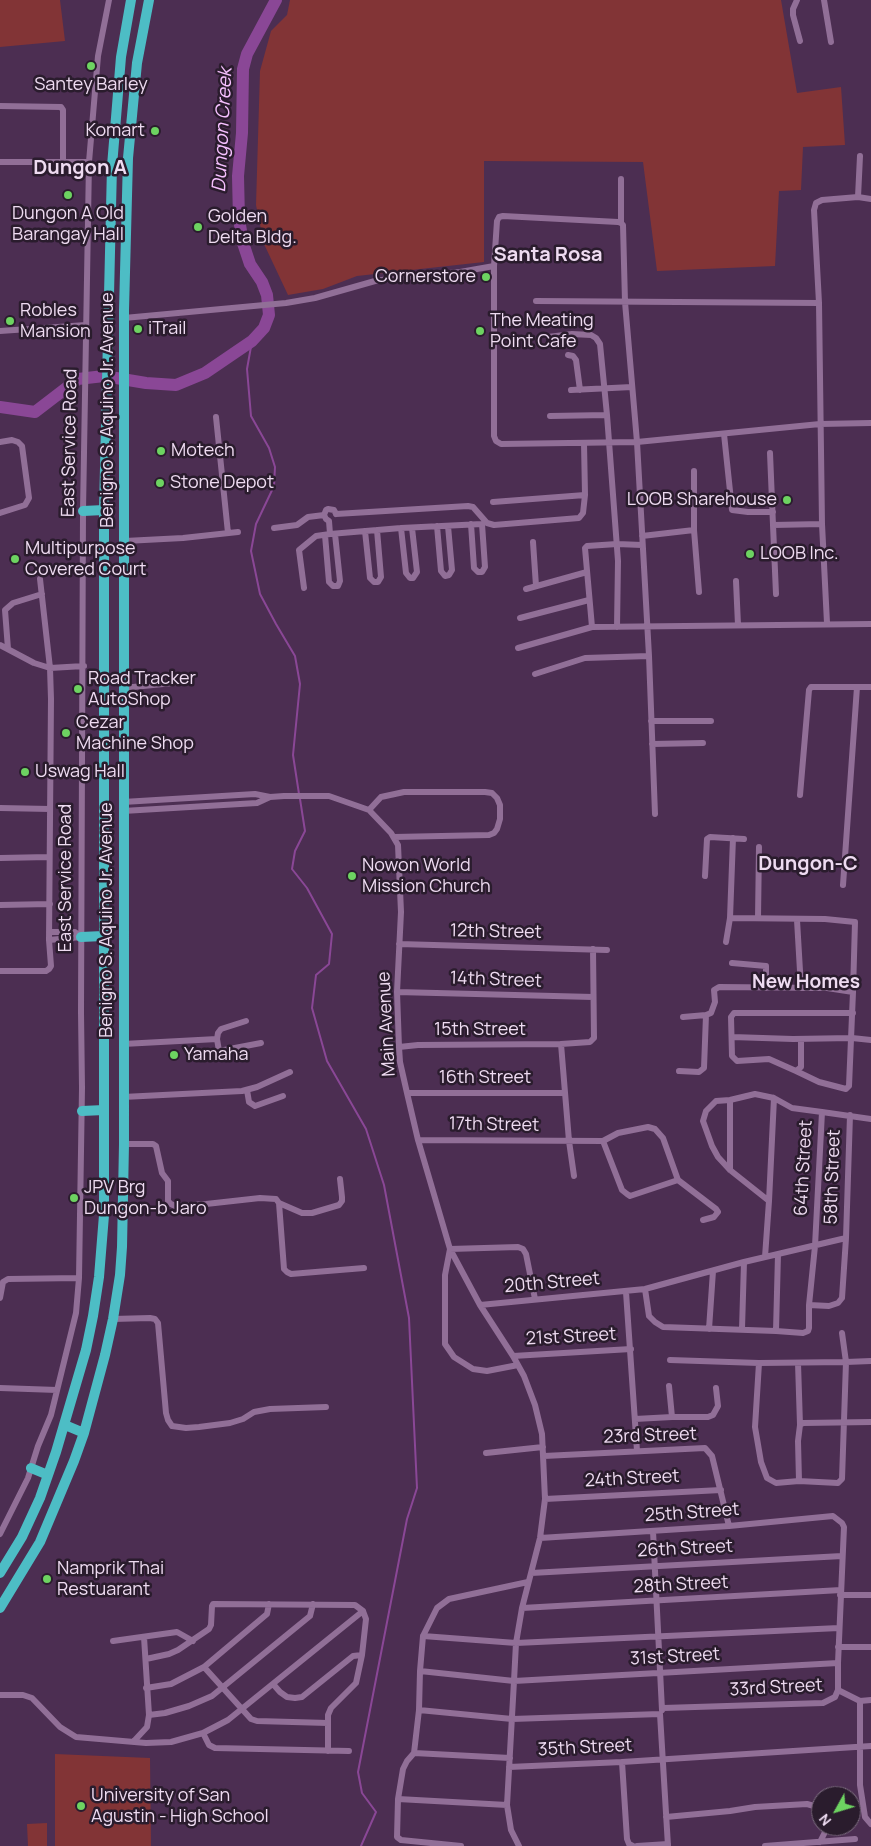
<!DOCTYPE html>
<html>
<head>
<meta charset="utf-8">
<style>
  body { margin:0 }
  #map { position:relative; width:871px; height:1846px; overflow:hidden; background:#4c2e52; font-family:Manrope,sans-serif }
  canvas { display:block }
  .north { position:absolute; left:811px; top:1786px; width:50px; height:50px; box-sizing:border-box; background:#2a1c2d; border:1px solid #78687b; border-radius:50%; rotate:231deg; font-size:14px; font-weight:700; line-height:20px; text-align:center; color:#eedbf1 }
  .north::after { content:''; display:block; margin:auto; width:18px; height:22px; background:#6dd361; clip-path:polygon(50% 0,100% 100%,50% 72%,0 100%) }
</style>
</head>
<body>
<div id="map">
<canvas width="871" height="1846"></canvas>
<div class="north">N</div>
</div>
<script>
const context = document.querySelector('canvas').getContext('2d');
context.lineJoin = 'round';
function fill(path, color) {
  context.fillStyle = color;
  context.fill(path, 'evenodd');
}
function toPath(rows) {
  const path = new Path2D();
  for (const r of rows) {
    path.moveTo(r[0], r[1]);
    for (let i = 2; i < r.length; i += 2) path.lineTo(r[i], r[i + 1]);
  }
  return path;
}
function trace(path, color, width, dash) {
  context.strokeStyle = color;
  context.lineWidth = width;
  context.lineCap = dash ? 'butt' : 'round';
  context.setLineDash(dash || []);
  context.stroke(path);
}
function label(font, color, halo, rows, align = 'center') {
  context.font = font + ' Manrope,sans-serif';
  context.lineWidth = 5;
  context.setLineDash([]);
  context.textBaseline = 'middle';
  context.strokeStyle = halo;
  context.fillStyle = color;
  for (const [text, x, y, turn = 0] of rows) {
    context.save();
    context.translate(x, y);
    context.rotate((+turn || 0) * Math.PI / 180);
    context.textAlign = isNaN(turn) ? turn : align;
    if (halo) context.strokeText(text, 0, 0);
    context.fillText(text, 0, 0);
    context.restore();
  }
}
const green = toPath([
  [0,0,60,0,65,41,0,47],
  [290,0,781,0,797,93,841,87,845,145,803,147,801,190,779,191,775,266,657,271,643,162,484,161,484,262,357,276,323,289,288,295,264,244,256,205,260,71,271,31,287,15],
  [55,1754,150,1758,151,1846,55,1846],
  [47,1823,47,1846,28,1846,27,1824]
]);
const stream = toPath([
  [252,341,247,369,251,416,269,448,275,467,274,486,256,524,251,551,260,594,276,624,295,656,300,684,293,755,299,794],
  [300,799,305,831,295,851,292,869,307,888,332,934,329,964,316,975,312,1008,327,1061,366,1129,384,1185,409,1318,417,1488,407,1519,358,1772,362,1793,376,1812,361,1846]
]);
const river = toPath([
  [0,407,35,412,78,379,104,376,146,383,176,385,205,373,252,341,264,328,269,315,267,295,262,282,250,264,243,243,239,219,238,176,242,133,243,69,247,54,276,0]
]);
const minor = toPath([
  [797,0,793,9,793,15,800,41],
  [824,0,831,42],
  [0,106,61,107,63,110,63,161],
  [0,162,89,162],
  [858,197,860,156],
  [621,223,621,179],
  [536,301,819,303],
  [124,318,286,303,315,298,375,281,395,278,460,272,494,266],
  [0,331,86,325],
  [548,337,572,334,591,335,596,338,600,344,607,415,618,561,617,627],
  [568,355,573,356,576,360,580,390],
  [571,390,632,387],
  [550,416,607,415],
  [216,417,228,533],
  [724,434,732,510,748,512,773,512],
  [0,442,12,440,18,442,22,446,29,498,25,505,0,513],
  [770,453,773,525,822,524],
  [694,471,694,530,699,592],
  [493,502,585,495],
  [336,514,468,506,473,507,487,523,494,525,579,518,583,513,585,495,584,443],
  [324,515,326,510,328,509,334,510,336,514],
  [773,525,776,594],
  [437,526,441,571,445,576,449,575,452,570,448,526],
  [274,528,297,525,308,517,324,515],
  [401,528,406,573,410,578,413,578,417,572,412,528],
  [365,531,370,578,374,582,378,582,381,577,377,530],
  [330,534,401,528,482,524,485,567,482,572,478,572,474,568,471,524],
  [325,535,329,582,333,586,338,586,340,581,335,534],
  [642,536,694,530],
  [125,541,183,538,238,532],
  [533,542,536,586],
  [736,581,738,625],
  [304,588,299,550,316,536,330,534,329,521,326,519,324,515],
  [526,589,587,572],
  [520,618,589,600],
  [827,623,822,524,819,303,814,210,816,203,822,200,858,197,871,199],
  [592,627,585,548,587,546,617,544,642,545],
  [0,645,34,663,50,668,84,666],
  [518,648,592,627,871,624],
  [8,649,5,610,13,603,42,594],
  [649,656,655,814],
  [535,674,585,658,649,656,637,442,625,302,623,225,621,223,618,222,503,216,499,217,497,221,494,266,494,436,496,441,501,444,637,442,820,424,871,423],
  [123,688,173,683],
  [651,721,711,721],
  [652,744,703,743],
  [800,795,809,690,811,687,871,687],
  [123,802,255,794,270,797],
  [0,808,50,809],
  [369,810,381,797,404,792,485,792,492,793,497,798,500,805,500,819,497,829,494,833,489,835,394,837],
  [123,811,257,803,270,797,284,796,329,796,369,810,391,833,398,845,401,912,397,992,399,1047,400,1062,407,1093,418,1140,450,1249,480,1305,513,1356,524,1376,535,1405,542,1434,545,1499,540,1538,522,1608,516,1643,514,1681,507,1805,511,1830,519,1846],
  [733,838,730,918,825,919,855,922,853,992],
  [0,858,49,857],
  [705,876,707,839,710,837,744,839],
  [843,885,857,687],
  [0,905,50,904],
  [758,918,759,847],
  [797,920,801,988],
  [49,932,75,932,81,937],
  [49,940,81,937],
  [726,942,730,918],
  [399,944,607,950],
  [732,963,766,966,766,988],
  [0,971,46,971,49,969,51,966,49,940,51,699,50,668,40,579],
  [397,992,593,997],
  [683,1017,706,1015,711,1013,715,1002,714,990,719,987,827,988,853,992,849,1086,846,1089,819,1082,796,1071],
  [732,1037,793,1039,852,1038,871,1040],
  [217,1039,219,1051,261,1043],
  [801,1039,801,1067,796,1071,769,1059,737,1061,732,1056,731,1017,734,1013,853,1013],
  [123,1044,217,1039,218,1033,221,1029,246,1021],
  [399,1047,418,1045,561,1044],
  [679,1071,699,1072,704,1068,706,1015],
  [247,1090,249,1102,255,1106,283,1096],
  [407,1093,564,1093],
  [123,1097,242,1091,257,1087,290,1072],
  [774,1098,792,1108,822,1112,815,1246,809,1305,809,1328,808,1331,803,1333,776,1331,778,1254],
  [822,1112,871,1119],
  [418,1140,603,1141,618,1133,648,1127,655,1129,663,1138,678,1180,630,1196,627,1194,622,1190,603,1141],
  [124,1144,153,1144,156,1146,162,1173,168,1181,168,1201,171,1204,175,1206,206,1204,260,1198,276,1199,279,1203,284,1269,287,1272,291,1274,364,1268],
  [730,1170,730,1100],
  [574,1176,569,1141,561,1044,590,1042,594,1038,593,949],
  [678,1180,716,1209,718,1212,714,1217,703,1220],
  [279,1203,302,1213,312,1213,339,1205,342,1201,342,1197,340,1179],
  [765,1257,769,1201,730,1170,718,1157,712,1146,703,1121,706,1111,716,1101,730,1100,755,1094,774,1098,769,1201],
  [645,1289,649,1316,655,1322,663,1327,776,1331],
  [626,1292,637,1451],
  [0,1298,3,1282,8,1279,79,1278],
  [480,1305,645,1289,744,1262,846,1238,850,1115],
  [809,1305,829,1306,838,1303,842,1298,846,1238],
  [113,1319,150,1318,155,1319,158,1323,166,1413,168,1420,172,1426,186,1428,199,1427,230,1423,243,1419,254,1412,270,1409,326,1407],
  [709,1329,713,1271],
  [742,1329,744,1262],
  [513,1356,631,1349],
  [670,1360,759,1363,846,1362,842,1333],
  [759,1363,755,1427,761,1462,767,1478,776,1483,799,1481,838,1483,842,1479,846,1362,871,1361],
  [798,1363,800,1425],
  [518,1365,487,1371,473,1369,454,1357,445,1344,445,1275,450,1249,518,1247,523,1249,526,1254,535,1299],
  [669,1386,672,1417,708,1417,713,1415,718,1406,716,1388],
  [0,1388,57,1390],
  [635,1419,672,1417],
  [486,1453,543,1447],
  [544,1456,705,1448,712,1456,729,1526],
  [799,1481,798,1441,800,1425,803,1423,871,1422],
  [545,1499,721,1490],
  [653,1531,662,1710],
  [0,1534,28,1478,38,1446,51,1415,76,1313,79,1278,82,1088,81,1012,83,511,89,162,98,56,109,0],
  [540,1538,729,1526,833,1516,842,1523,844,1527,838,1663,838,1690,835,1697,823,1703,663,1708],
  [531,1573,842,1556],
  [528,1582,449,1599,437,1608,423,1636,420,1671,514,1681,838,1663],
  [840,1595,871,1595],
  [522,1608,841,1590],
  [423,1636,516,1643,839,1628],
  [113,1641,177,1632,193,1641],
  [838,1647,871,1647],
  [146,1659,169,1654,178,1650,209,1629,211,1625,212,1606,213,1604,355,1605,363,1611,366,1619,362,1655,356,1683,331,1708,328,1715,328,1751],
  [204,1667,251,1719,257,1721,328,1723],
  [273,1684,280,1692,287,1697,295,1698,302,1697,353,1656,362,1655],
  [146,1688,171,1684,204,1667,267,1614,269,1604],
  [838,1690,860,1701,871,1700],
  [0,1695,23,1695,32,1698,60,1727,76,1737,146,1743,171,1742,203,1733,228,1720,363,1611],
  [860,1701,860,1785,865,1817,871,1824],
  [419,1710,512,1719,660,1714,668,1846],
  [149,1715,165,1713,189,1706,212,1696,310,1616,313,1604],
  [203,1733,209,1745,215,1748,349,1751],
  [134,1741,147,1727,149,1715,144,1637],
  [414,1753,419,1710,420,1671],
  [622,1762,627,1839,629,1844,633,1846],
  [509,1767,622,1762,871,1746],
  [398,1799,507,1805],
  [666,1817,730,1811,755,1807,807,1804,821,1808],
  [820,1842,828,1826],
  [461,1846,401,1840,397,1837,398,1799,403,1769,407,1761,414,1753,510,1758],
  [637,1846,668,1844],
  [765,1846,855,1839]
]);
const highway = toPath([
  [83,511,104,510],
  [81,937,103,936],
  [82,1111,104,1110],
  [65,1425,84,1433],
  [31,1468,48,1475],
  [0,1573,22,1537,40,1498,56,1452,86,1350,93,1316,99,1277,104,1215,104,510,112,166,121,57,131,0],
  [0,1608,40,1542,74,1461,84,1433,105,1355,113,1319,120,1275,122,1247,124,1144,124,310,128,158,137,63,149,0]
]);
const markers = [
  [91,66,5,"#6dd361"],
  [155,131,5,"#6dd361"],
  [68,195,5,"#6dd361"],
  [198,227,5,"#6dd361"],
  [486,277,5,"#6dd361"],
  [10,321,5,"#6dd361"],
  [138,329,5,"#6dd361"],
  [480,331,5,"#6dd361"],
  [161,451,5,"#6dd361"],
  [160,483,5,"#6dd361"],
  [787,500,5,"#6dd361"],
  [750,554,5,"#6dd361"],
  [15,559,5,"#6dd361"],
  [78,689,5,"#6dd361"],
  [66,733,5,"#6dd361"],
  [25,772,5,"#6dd361"],
  [352,876,5,"#6dd361"],
  [174,1055,5,"#6dd361"],
  [74,1198,5,"#6dd361"],
  [47,1579,5,"#6dd361"],
  [81,1806,5,"#6dd361"]
];
const poiNames = [
  ["Santey Barley",91,85,"center"],
  ["Komart",145,131,"right"],
  ["Dungon A Old",68,214,"center"],
  ["Barangay Hall",68,235,"center"],
  ["Golden",208,217],
  ["Delta Bldg.",208,238],
  ["Cornerstore",476,277,"right"],
  ["Robles",20,311],
  ["Mansion",20,332],
  ["The Meating",490,321],
  ["Point Cafe",490,342],
  ["iTrail",148,329],
  ["Motech",171,451],
  ["Stone Depot",170,483],
  ["LOOB Sharehouse",777,500,"right"],
  ["Multipurpose",25,549],
  ["Covered Court",25,570],
  ["LOOB Inc.",760,554],
  ["Road Tracker",88,679],
  ["AutoShop",88,700],
  ["Cezar",76,723],
  ["Machine Shop",76,744],
  ["Uswag Hall",35,772],
  ["Nowon World",362,866],
  ["Mission Church",362,887],
  ["Yamaha",184,1055],
  ["JPV Brg",84,1188],
  ["Dungon-b Jaro",84,1209],
  ["Namprik Thai",57,1569],
  ["Restuarant",57,1590],
  ["University of San",91,1796],
  ["Agustin - High School",91,1817]
];
const streetNames = [
  ["Benigno S. Aquino Jr. Avenue",108,410,-90],
  ["East Service Road",70,443,-89],
  ["East Service Road",66,878,-90],
  ["Benigno S. Aquino Jr. Avenue",107,920,-90],
  ["12th Street",496,932,1],
  ["14th Street",496,980,2],
  ["Main Avenue",387,1024,-93],
  ["15th Street",480,1030],
  ["16th Street",485,1078],
  ["17th Street",494,1125,1],
  ["64th Street",804,1168,-87],
  ["58th Street",833,1177,-88],
  ["20th Street",552,1283,-5],
  ["21st Street",571,1337,-3],
  ["23rd Street",650,1436,-2],
  ["24th Street",632,1479,-3],
  ["25th Street",692,1513,-4],
  ["26th Street",685,1549,-3],
  ["28th Street",681,1585,-3],
  ["31st Street",675,1657,-3],
  ["33rd Street",776,1688,-3],
  ["35th Street",585,1748,-3]
];
const waterNames = [
  ["Dungon Creek",223,130,-87]
];
const neighbourhoodNames = [
  ["New Homes",806,983]
];
const quarterNames = [
  ["Dungon A",80,168],
  ["Santa Rosa",548,255],
  ["Dungon-C",808,864]
];
fill(green, '#823436');
trace(stream, '#8a4796', 2);
trace(river, '#8a4796', 12);
trace(minor, '#916f97', 6);
trace(highway, '#4dbdc5', 10);
for (const [x, y, r, color] of markers) {
  const dot = new Path2D();
  dot.arc(x, y, r, 0, 2 * Math.PI);
  context.fillStyle = color;
  context.fill(dot);
  trace(dot, '#2a1c2d', 2);
}
label('18px', '#eedbf1', '#2a1c2d', poiNames, 'left');
label('18px', '#eedbf1', '#2a1c2d', streetNames);
label('italic 19px', '#f6c0ff', '#2a1c2d', waterNames);
label('bold 19px', '#eedbf1', '#2a1c2d', neighbourhoodNames);
label('bold 20px', '#eedbf1', '#2a1c2d', quarterNames);
</script>
</body>
</html>
